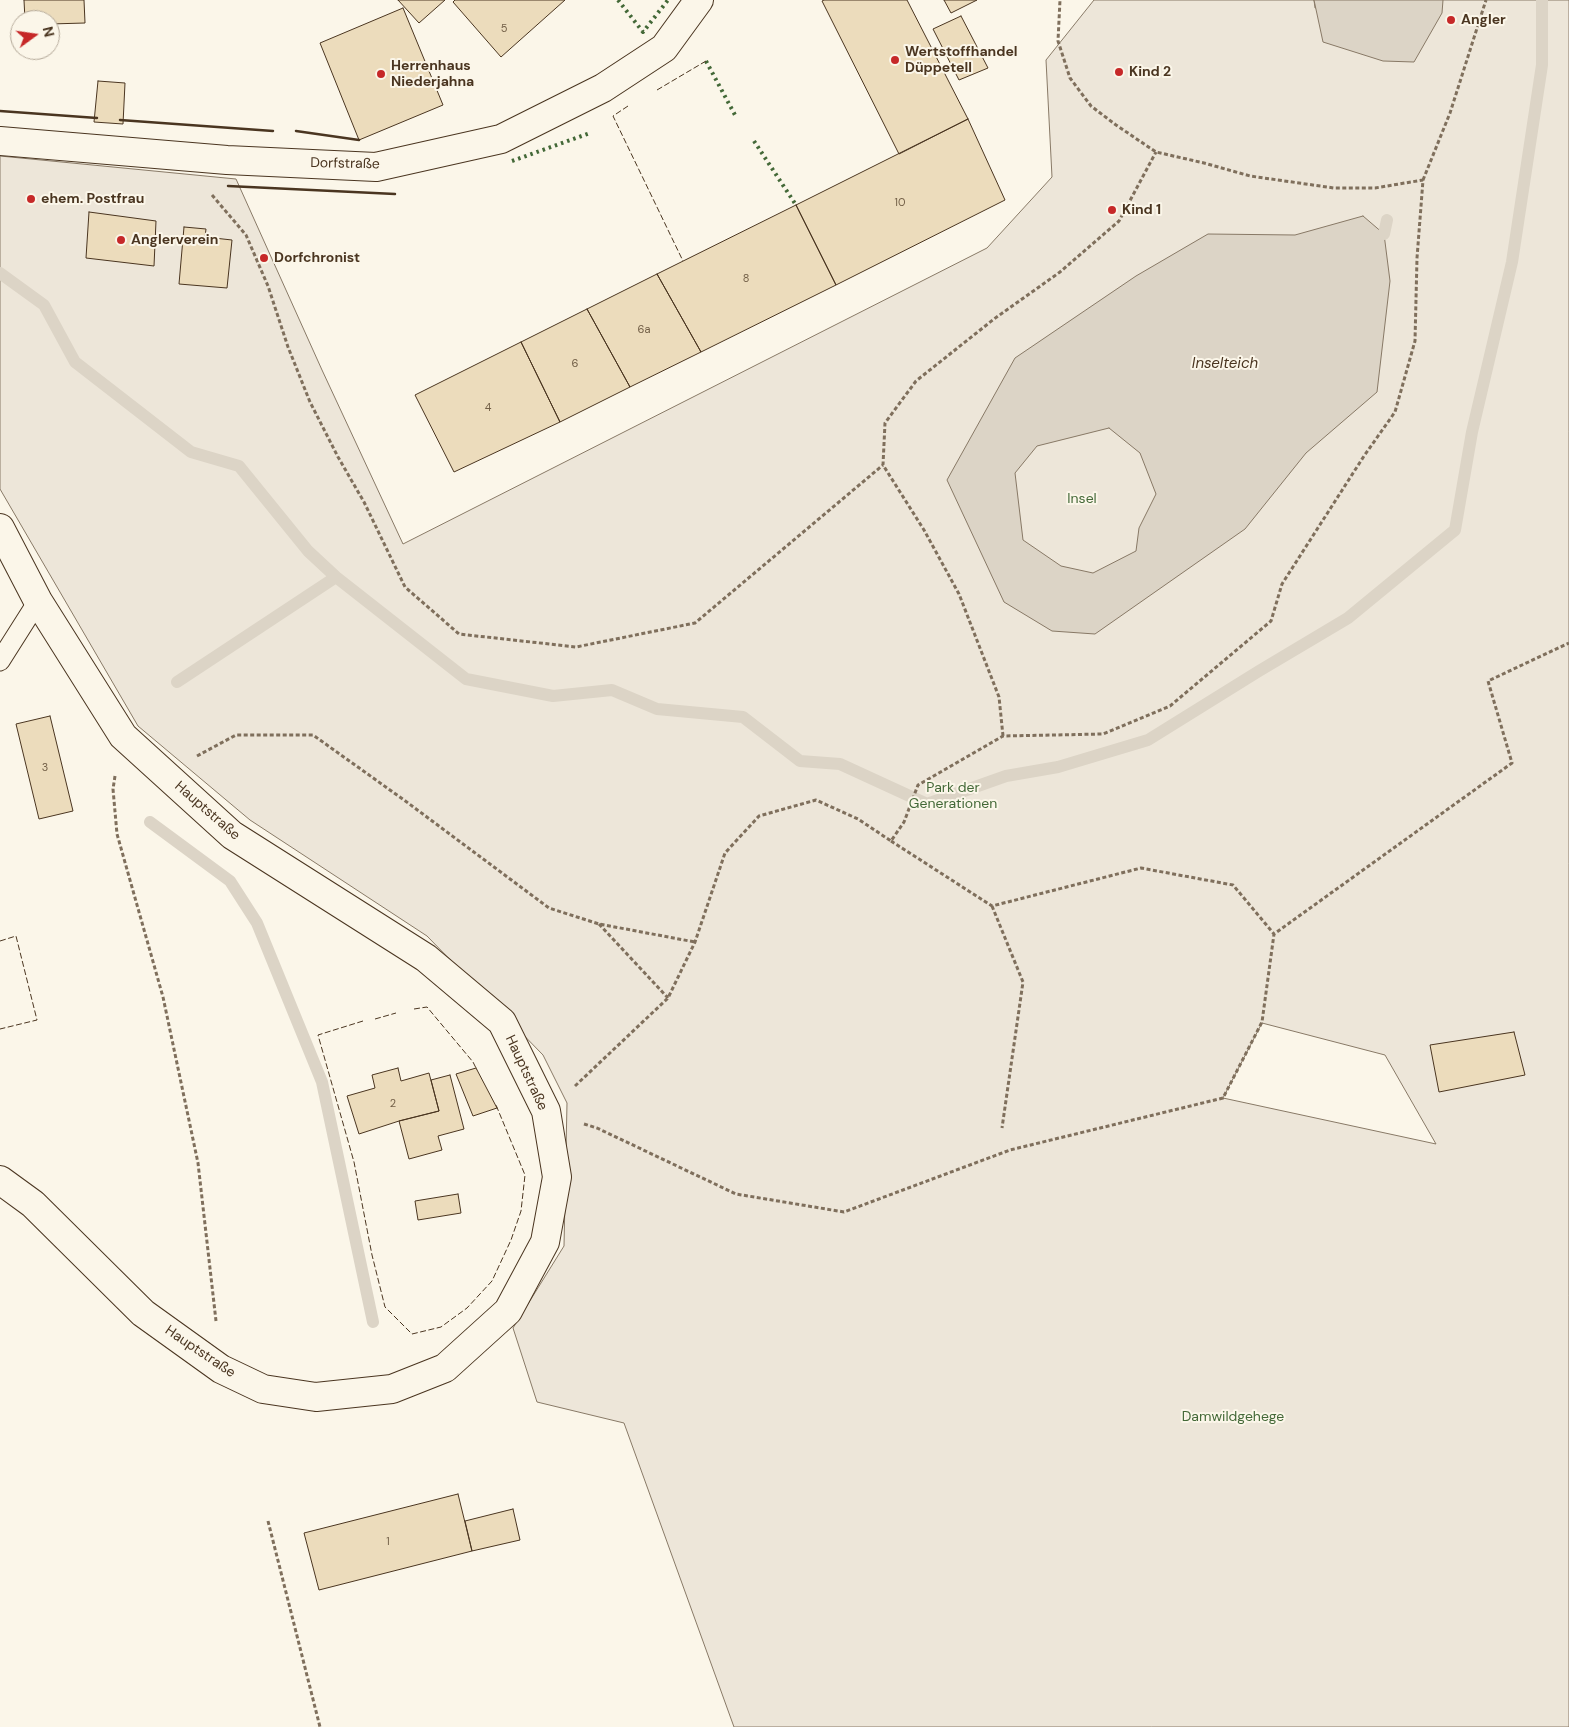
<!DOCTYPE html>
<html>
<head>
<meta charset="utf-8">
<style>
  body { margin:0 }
  #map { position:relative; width:1569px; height:1727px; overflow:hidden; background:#fbf6e9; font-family:"DM Sans",sans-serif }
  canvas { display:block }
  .north { position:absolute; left:10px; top:10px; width:50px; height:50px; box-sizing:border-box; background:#fbf6e9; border:1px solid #b4a999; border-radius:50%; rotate:76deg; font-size:14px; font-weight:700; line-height:20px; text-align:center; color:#4a3520 }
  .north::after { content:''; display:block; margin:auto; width:18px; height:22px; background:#c62828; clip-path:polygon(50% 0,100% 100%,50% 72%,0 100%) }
</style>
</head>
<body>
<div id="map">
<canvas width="1569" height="1727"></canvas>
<div class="north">N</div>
</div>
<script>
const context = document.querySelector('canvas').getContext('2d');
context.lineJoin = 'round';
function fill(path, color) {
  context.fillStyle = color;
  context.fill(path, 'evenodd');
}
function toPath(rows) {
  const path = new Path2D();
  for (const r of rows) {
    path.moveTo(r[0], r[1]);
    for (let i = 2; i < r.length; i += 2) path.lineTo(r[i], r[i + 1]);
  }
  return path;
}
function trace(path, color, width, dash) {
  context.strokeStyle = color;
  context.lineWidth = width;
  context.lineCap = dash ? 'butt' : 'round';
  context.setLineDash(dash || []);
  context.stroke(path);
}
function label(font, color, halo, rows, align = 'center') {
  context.font = font + ' "DM Sans",sans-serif';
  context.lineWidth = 4;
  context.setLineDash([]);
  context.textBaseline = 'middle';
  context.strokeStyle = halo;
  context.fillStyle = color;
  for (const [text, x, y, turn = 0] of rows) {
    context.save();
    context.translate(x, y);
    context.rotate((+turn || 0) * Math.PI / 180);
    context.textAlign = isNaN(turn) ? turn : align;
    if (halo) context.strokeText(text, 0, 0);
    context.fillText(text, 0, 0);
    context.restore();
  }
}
const green = toPath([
  [1094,0,1314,0,1315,8,1392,0,1569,0,1569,1727,734,1727,624,1423,537,1402,513,1328,564,1246,567,1103,543,1055,427,936,250,820,138,726,0,489,0,156,236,179,322,370,403,544,987,248,1052,177,1046,60,1094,0],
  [1262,1023,1385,1055,1436,1144,1223,1098,1262,1023]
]);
const water = toPath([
  [1314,0,1443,0,1442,13,1414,62,1383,61,1323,42,1314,0],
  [1363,216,1384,234,1390,281,1377,392,1306,453,1245,529,1095,634,1052,631,1004,602,947,480,1015,358,1136,276,1208,234,1295,235,1363,216],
  [1109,428,1140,453,1156,494,1139,528,1136,551,1093,573,1061,566,1023,540,1015,473,1037,446,1109,428]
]);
const stream = toPath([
  [1384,234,1387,220],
  [0,273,44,305,75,362,191,452,239,466,308,551,336,577,466,679,553,696,612,690,657,709,743,717,800,761,840,764,927,804,1006,776,1058,767,1148,740,1259,671,1348,618,1455,530,1472,432,1512,262,1542,65,1542,0],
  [177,682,336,577],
  [150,822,230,881,257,923,322,1082,373,1322]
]);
const building = toPath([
  [24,0,84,0,85,23,50,24,50,20,25,20,24,0],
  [398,0,445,0,419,23,398,0],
  [455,0,565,0,501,57,453,2,455,0],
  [824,0,907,0,968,119,899,154,822,1,824,0],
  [944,0,977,0,951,13,944,0],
  [403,8,443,105,359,140,320,43,403,8],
  [961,16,988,68,959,80,933,29,961,16],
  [98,81,125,83,123,124,94,122,98,81],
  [968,119,1005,200,836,285,796,205,968,119],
  [796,205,836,285,701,352,657,274,796,205],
  [89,212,156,221,154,266,86,258,89,212],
  [184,227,206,229,205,237,232,240,227,288,179,284,184,227],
  [657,274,701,352,630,387,587,309,657,274],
  [587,309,630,387,560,422,521,342,587,309],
  [521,342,560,422,454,472,415,395,521,342],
  [50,716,73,811,39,819,16,724,50,716],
  [1514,1032,1525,1075,1439,1092,1430,1045,1514,1032],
  [398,1068,401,1081,429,1073,439,1111,399,1121,359,1134,347,1096,375,1088,372,1075,398,1068],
  [476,1068,497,1108,473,1116,456,1074,476,1068],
  [450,1075,464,1129,438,1136,442,1150,409,1159,399,1121,439,1111,431,1080,450,1075],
  [458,1194,461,1213,418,1220,415,1201,458,1194],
  [458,1494,472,1551,319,1590,304,1533,458,1494],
  [513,1509,520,1540,472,1551,465,1521,513,1509]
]);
const path = toPath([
  [1423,180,1450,113,1486,0],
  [212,195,246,235,268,286,288,347,310,402,338,457,364,502,405,587,459,634,576,647,695,623,883,465],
  [1003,736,999,697,959,594,924,530,883,465,885,423,916,381,994,319,1060,272,1119,221,1156,152],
  [197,756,236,735,313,735,404,800,549,908,599,924,695,942],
  [115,776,113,789,117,834,163,997,198,1163,216,1321],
  [891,841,992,906,1141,868,1233,885,1274,934],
  [992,906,1023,982,1002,1128],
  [599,924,668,998],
  [575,1086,668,998,695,942,725,853,759,816,816,800,858,819,891,841,904,822,918,785,1003,736,1103,734,1170,706,1271,621,1282,584,1364,456,1395,412,1415,341,1417,258,1423,180,1375,188,1334,188,1250,176,1204,163,1156,152,1116,125,1091,106,1070,78,1058,41,1060,0],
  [584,1124,597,1128,736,1194,844,1212,1010,1150,1223,1098,1262,1022,1274,934,1512,763,1488,681,1569,643],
  [268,1521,320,1727]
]);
const service = toPath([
  [0,661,38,601]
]);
const minor = toPath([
  [0,141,227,160,376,167,501,139,603,88,664,48,699,0]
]);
const tertiary = toPath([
  [0,528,38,601,123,736,232,835,426,958,502,1022,546,1111,557,1177,545,1242,508,1311,445,1368,392,1389,316,1397,263,1389,221,1369,143,1313,33,1204,0,1180]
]);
const hedge = toPath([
  [618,0,643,32,668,0],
  [706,61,735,115],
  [754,141,796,205],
  [512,161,590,133]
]);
const fence = toPath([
  [657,90,706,61],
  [628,106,613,116,683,261],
  [0,941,16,936,37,1020,0,1029],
  [414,1009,427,1007,473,1062,477,1070],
  [375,1019,396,1013],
  [363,1021,318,1035,354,1162,372,1255,385,1307,412,1334,441,1327,467,1308,492,1281,511,1240,521,1211,525,1175,496,1105]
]);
const wall = toPath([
  [0,111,97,118],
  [120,120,273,131],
  [296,131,359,140],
  [228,186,395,194]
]);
const markers = [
  [1451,20,5,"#c62828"],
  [895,60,5,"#c62828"],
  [1119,72,5,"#c62828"],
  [381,74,5,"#c62828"],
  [31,199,5,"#c62828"],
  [1112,210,5,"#c62828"],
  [121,240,5,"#c62828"],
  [264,258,5,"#c62828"]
];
const numberNames = [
  ["5",504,29],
  ["10",900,203],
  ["8",746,279],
  ["6a",644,330],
  ["6",575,364],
  ["4",488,408],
  ["3",45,768],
  ["2",393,1104],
  ["1",388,1542]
];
const poiNames = [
  ["Angler",1461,20],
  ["Wertstoffhandel",905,52],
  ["Düppetell",905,68],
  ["Herrenhaus",391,66],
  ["Niederjahna",391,82],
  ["Kind 2",1129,72],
  ["ehem. Postfrau",41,199],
  ["Kind 1",1122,210],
  ["Anglerverein",131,240],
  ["Dorfchronist",274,258]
];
const streetNames = [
  ["Dorfstraße",345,164,1],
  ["Hauptstraße",207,811,41],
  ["Hauptstraße",526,1073,65],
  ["Hauptstraße",200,1352,34]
];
const parkNames = [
  ["Insel",1082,499],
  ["Park der",953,788],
  ["Generationen",953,804],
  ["Damwildgehege",1233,1417]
];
const waterNames = [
  ["Inselteich",1225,364]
];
fill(green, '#ede6d9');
trace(green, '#887966', 1);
fill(water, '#dcd4c6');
trace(water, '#887966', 1);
trace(stream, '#dcd4c6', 12);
fill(building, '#ecdcbc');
trace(building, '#4a3520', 1);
trace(service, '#4a3520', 21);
trace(minor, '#4a3520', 30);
trace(tertiary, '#4a3520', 30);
trace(path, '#7f6f5c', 3, [4, 2.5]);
trace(service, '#fbf6e9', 19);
trace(minor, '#fbf6e9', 28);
trace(tertiary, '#fbf6e9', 28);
trace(hedge, '#436837', 4, [2.5, 4]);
trace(fence, '#4a3520', 1, [6, 2.5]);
trace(wall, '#4a3520', 2.5);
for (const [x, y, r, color] of markers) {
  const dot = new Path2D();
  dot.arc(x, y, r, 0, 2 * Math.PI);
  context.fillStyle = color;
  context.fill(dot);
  trace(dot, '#fbf6e9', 2);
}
label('11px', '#725f47', null, numberNames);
label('bold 14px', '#4a3520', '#fbf6e9', poiNames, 'left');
label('14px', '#4a3520', '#fbf6e9', streetNames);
label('14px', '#436837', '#fbf6e9', parkNames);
label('italic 15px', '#4a3520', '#fbf6e9', waterNames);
</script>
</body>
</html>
